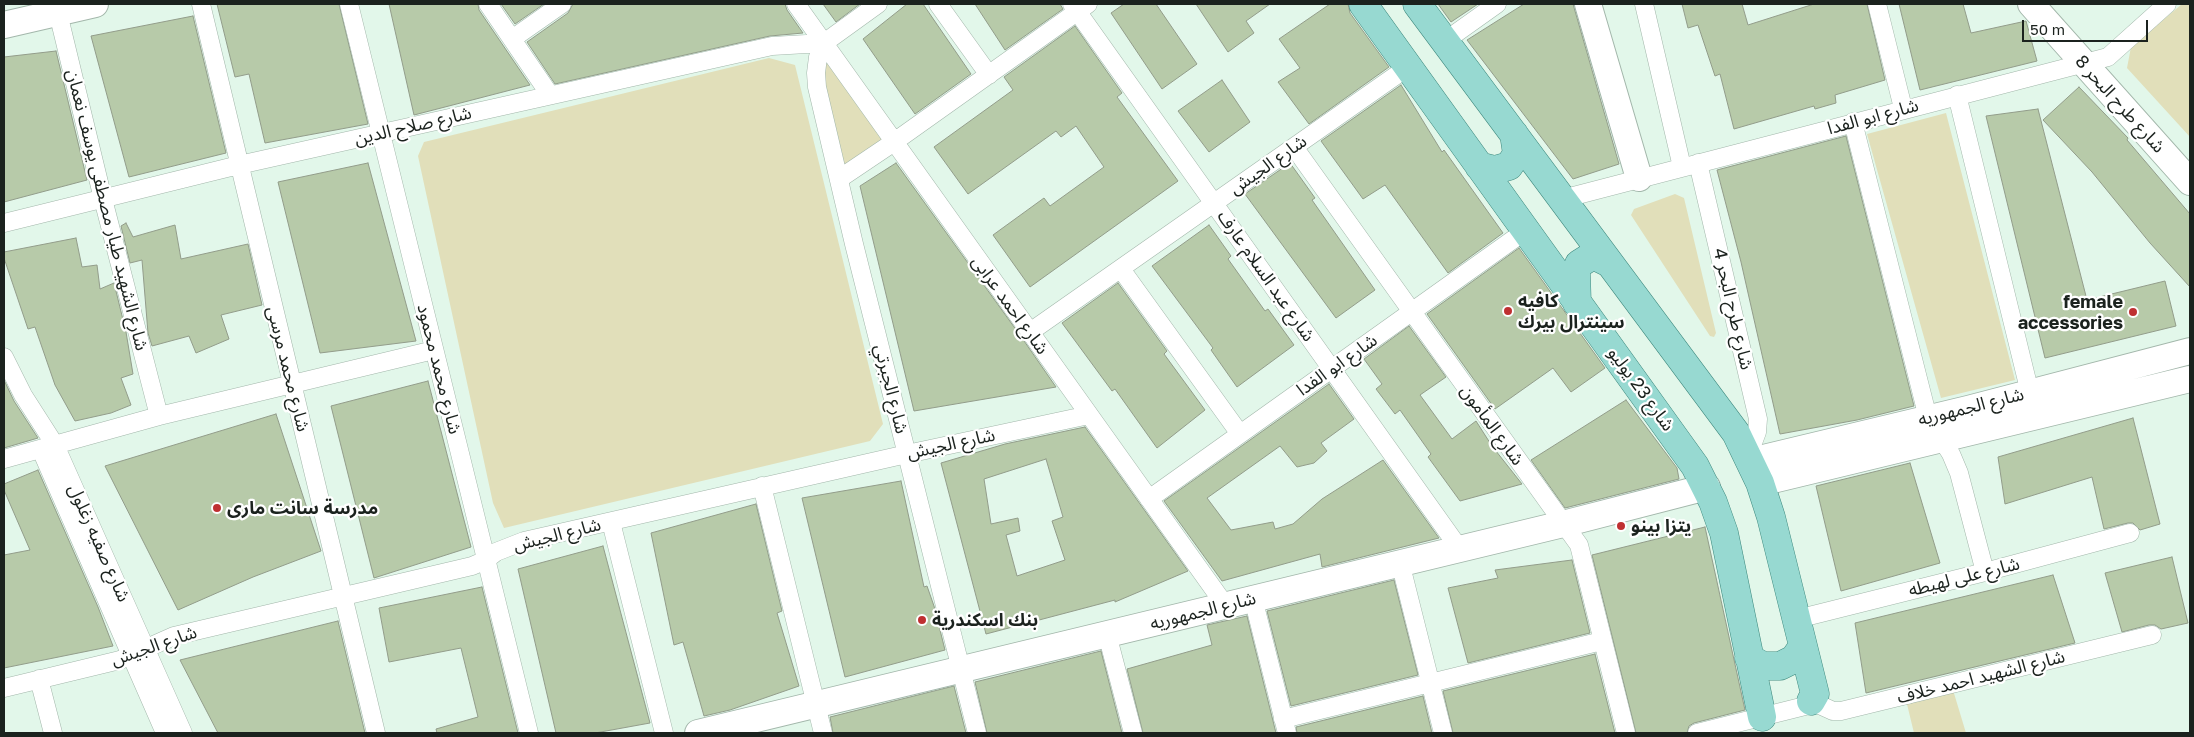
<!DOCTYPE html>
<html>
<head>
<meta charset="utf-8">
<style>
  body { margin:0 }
  #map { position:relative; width:2194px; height:737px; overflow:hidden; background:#e2f7ea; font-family:"Golos Text",sans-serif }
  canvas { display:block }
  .frame { position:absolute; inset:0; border:5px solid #1b221e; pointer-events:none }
  .scale { position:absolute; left:2022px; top:20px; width:126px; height:22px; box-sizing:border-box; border:2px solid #1b221e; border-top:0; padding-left:6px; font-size:15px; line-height:18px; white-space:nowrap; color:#1b221e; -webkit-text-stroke:4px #fff; paint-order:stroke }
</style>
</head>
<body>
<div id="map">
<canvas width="2194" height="737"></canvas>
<div class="frame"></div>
<div class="scale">50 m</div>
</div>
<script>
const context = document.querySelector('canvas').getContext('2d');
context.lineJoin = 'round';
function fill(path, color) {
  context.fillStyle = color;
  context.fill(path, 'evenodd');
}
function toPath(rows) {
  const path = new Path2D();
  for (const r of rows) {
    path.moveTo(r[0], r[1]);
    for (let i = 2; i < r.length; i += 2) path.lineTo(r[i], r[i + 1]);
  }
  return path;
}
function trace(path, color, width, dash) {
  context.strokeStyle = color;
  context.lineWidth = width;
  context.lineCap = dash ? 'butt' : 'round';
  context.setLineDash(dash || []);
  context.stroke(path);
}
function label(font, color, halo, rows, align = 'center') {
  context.font = font + ' "Golos Text","Noto Sans Arabic",sans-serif';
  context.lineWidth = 4.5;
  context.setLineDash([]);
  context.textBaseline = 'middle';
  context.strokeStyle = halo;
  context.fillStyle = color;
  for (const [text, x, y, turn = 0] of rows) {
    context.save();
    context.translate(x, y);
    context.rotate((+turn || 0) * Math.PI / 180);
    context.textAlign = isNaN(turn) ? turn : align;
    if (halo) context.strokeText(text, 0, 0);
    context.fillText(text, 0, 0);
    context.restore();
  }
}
const green = toPath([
  [2182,4,2190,4,2190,137,2127,68,2131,47],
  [769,58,795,65,883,424,870,441,504,528,493,503,418,156,424,142],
  [831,60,887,142,841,172,819,69],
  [1946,113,2015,380,1941,398,1867,134],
  [1675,194,1684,198,1716,333,1714,337,1710,336,1631,215,1634,209],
  [1953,690,1966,733,1914,733,1906,700]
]);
const building = toPath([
  [217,4,339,4,368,124,265,143,249,74,235,77,217,4],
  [389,4,478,4,479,10,530,85,414,115,389,4],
  [501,4,544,4,515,24,501,4],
  [573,4,785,4,787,10,803,33,770,36,555,84,527,42,568,13,573,4],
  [823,4,860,4,836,22,823,4],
  [907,4,923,4,971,74,915,114,863,39,907,4],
  [975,4,1060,4,1063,9,1005,50,975,4],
  [1124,4,1156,4,1197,64,1162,89,1111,13,1124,4],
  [1196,4,1270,4,1246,21,1254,33,1228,52,1196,4],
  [1330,4,1348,4,1350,13,1389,67,1309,124,1278,82,1300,68,1279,39,1330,4],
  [1438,4,1478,4,1451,22,1438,4],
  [1524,4,1573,4,1619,164,1573,179,1467,40,1524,4],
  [1682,4,1742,4,1748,25,1814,4,1867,4,1885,80,1835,95,1836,103,1815,109,1814,106,1734,129,1720,74,1715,76,1698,25,1688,28,1682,4],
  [1899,4,1963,4,1971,33,2026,21,2037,61,1920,90,1899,4],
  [193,16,226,153,129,177,91,36,193,16],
  [1075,26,1122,93,1117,97,1178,181,1030,287,993,235,1044,198,1050,206,1104,167,1076,126,1061,137,1056,131,968,194,934,147,1013,90,1004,77,1075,26],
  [56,51,87,180,4,202,4,57,56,51],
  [1222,80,1250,122,1209,152,1178,111,1222,80],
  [1401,85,1442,152,1444,150,1503,233,1448,273,1385,185,1363,199,1321,141,1401,85],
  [2079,87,2128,138,2127,140,2190,214,2190,287,2150,243,2092,172,2043,120,2079,87],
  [2038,109,2087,300,2165,281,2176,326,2045,358,1986,116,2038,109],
  [1846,136,1914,406,1857,420,1780,434,1741,262,1717,170,1846,136],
  [368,163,416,341,320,353,278,182,368,163],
  [896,163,1022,338,1056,387,914,411,860,186,896,163],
  [1290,163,1315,198,1312,200,1375,290,1336,318,1245,194,1290,163],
  [126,223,133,237,175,225,181,259,248,244,262,305,221,315,229,339,196,353,189,336,152,346,148,333,142,260,130,263,121,226,126,223],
  [1209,225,1231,256,1228,259,1265,311,1268,309,1294,345,1237,387,1211,350,1213,348,1152,266,1209,225],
  [76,238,82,267,97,265,100,289,114,283,126,332,133,374,121,378,131,405,111,413,75,421,55,385,35,327,28,329,4,258,4,252,76,238],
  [1519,248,1605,368,1571,392,1553,368,1495,409,1427,314,1519,248],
  [1118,283,1167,351,1164,354,1205,410,1157,448,1115,389,1112,391,1062,323,1118,283],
  [1409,326,1446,377,1420,395,1452,439,1476,421,1492,446,1522,484,1460,501,1428,457,1431,454,1400,410,1395,414,1376,389,1382,384,1364,359,1409,326],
  [4,380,14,401,38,438,4,448,4,380],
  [428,381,471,547,374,578,331,406,428,381],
  [1329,384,1354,419,1321,443,1327,451,1314,463,1297,467,1280,446,1207,498,1231,530,1273,522,1275,529,1293,524,1322,499,1383,460,1439,538,1322,567,1320,554,1222,581,1164,501,1329,384],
  [1626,400,1677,468,1679,479,1565,508,1531,460,1626,400],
  [276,414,321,551,253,577,178,610,105,466,276,414],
  [2133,418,2160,524,2140,530,2133,523,2128,523,2104,529,2092,477,2005,504,1998,457,2133,418],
  [1085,427,1188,571,1115,602,1115,600,986,634,941,463,1005,444,1085,427],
  [1046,459,1063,517,1052,521,1065,560,1017,576,1006,535,1020,531,1018,518,991,524,984,479,1046,459],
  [1910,463,1940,563,1841,591,1816,486,1910,463],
  [38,470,98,607,113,646,4,668,4,555,30,550,4,490,4,484,38,470],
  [901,481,924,587,927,586,934,606,945,650,845,677,802,498,901,481],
  [756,504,782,611,777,613,799,686,730,710,704,716,683,642,674,645,651,533,756,504],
  [1705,527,1745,710,1694,723,1689,726,1687,733,1636,733,1592,555,1705,527],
  [603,546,650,723,595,733,556,733,518,569,603,546],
  [2172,557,2188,623,2161,629,2155,625,2149,625,2122,632,2105,573,2172,557],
  [1572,560,1590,633,1468,663,1448,588,1498,578,1495,570,1572,560],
  [2053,575,2075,643,1866,693,1855,623,2053,575],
  [1394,580,1418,675,1291,706,1267,611,1394,580],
  [482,587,518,733,437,733,436,729,478,717,461,648,389,662,379,608,482,587],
  [1247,616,1276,733,1143,733,1127,669,1212,645,1207,625,1247,616],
  [338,621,365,733,218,733,180,660,338,621],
  [1101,651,1122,733,987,733,975,682,1101,651],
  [1595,654,1615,733,1453,733,1443,691,1595,654],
  [954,686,966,733,833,733,830,717,954,686],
  [1423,696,1432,733,1297,733,1296,727,1423,696]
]);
const street = toPath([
  [54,4,58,13,103,199,159,416],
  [201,4,376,733],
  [349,4,529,733],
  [488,4,550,95],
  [796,4,1225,605],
  [938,4,989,75],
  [1072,4,1459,548],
  [1644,4,1682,167],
  [1877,4,1903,108],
  [512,39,562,4],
  [1445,41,1497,4],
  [824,43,818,57,816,73,817,87,854,244,977,733],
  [824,43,878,4],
  [1957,95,2030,393],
  [1853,122,1928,418,1951,454,1959,473,1985,572],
  [1294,147,1579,545,1626,733],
  [1698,163,1758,419,1757,432,1748,456],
  [839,179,894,142,1088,4],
  [1562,199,2108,57,2167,4],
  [4,223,239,165,772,46,824,43],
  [1121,269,1240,434],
  [1030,332,1408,67],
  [4,357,23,395,55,445,183,733],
  [41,450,165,733],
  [4,459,159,416,434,350],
  [762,486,823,733],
  [1149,499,1525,231],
  [611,522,664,733],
  [1400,562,1443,733],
  [1253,598,1287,733],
  [1797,619,1985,572,2130,533],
  [1107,634,1133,733],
  [39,679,53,733],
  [4,688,120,660,174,636,472,566,486,560,496,552,524,541,907,454,1089,415],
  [1283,719,1602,641],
  [1697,733,1805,706,1811,701,1833,711,1841,711,2152,635]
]);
const secondary = toPath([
  [1588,4,1639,178],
  [2031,4,2190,182],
  [4,25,95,4],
  [1751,461,1968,409,2190,351],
  [1760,483,2190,379],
  [698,733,1563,524,1707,487]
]);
const primary = toPath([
  [1363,4,1695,466,1713,502,1724,533,1762,717],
  [1417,4,1736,433,1760,483,1771,517,1815,694,1811,701],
  [1479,166,1495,170,1509,166,1517,154,1514,134],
  [1577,303,1576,271,1579,264,1590,257,1597,257,1609,263],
  [1749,658,1763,666,1780,666,1794,659,1803,646]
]);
const markers = [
  [1508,311,5,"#bf3031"],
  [2133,312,5,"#bf3031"],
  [217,508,5,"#bf3031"],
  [1621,526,5,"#bf3031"],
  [922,620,5,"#bf3031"]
];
const streetNames = [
  ["شارع طرح البحر 8",2120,104,48],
  ["شارع ابو الفدا",1873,117,-15],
  ["شارع صلاح الدين",413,126,-13],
  ["شارع الجيش",1268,165,-35],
  ["شارع الشهيد طيار مصطفى يوسف نعمان",107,210,76],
  ["شارع عبد السلام عارف",1266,276,55],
  ["شارع احمد عرابى",1010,305,54],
  ["شارع طرح البحر 4",1733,309,77],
  ["شارع ابو الفدا",1337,365,-35],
  ["شارع محمد مرسى",288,369,76],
  ["شارع محمد محمود",439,369,76],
  ["شارع الجبرتي",891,389,76],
  ["شارع 23 يوليو",1641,389,54],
  ["شارع الجمهوريه",1971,407,-14],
  ["شارع المأمون",1492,425,54],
  ["شارع الجيش",951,444,-12],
  ["شارع الجيش",557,535,-14],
  ["شارع صفيه زغلول",99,543,66],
  ["شارع على لهيطه",1964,577,-14],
  ["شارع الجمهوريه",1203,611,-14],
  ["شارع الجيش",154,646,-19],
  ["شارع الشهيد احمد خلاف",1981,677,-14]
];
const poiNames = [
  ["كافيه",1518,301],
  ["سينترال بيرك",1518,322],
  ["female",2123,302,"right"],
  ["accessories",2123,323,"right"],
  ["مدرسة سانت مارى",227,508],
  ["يتزا بينو",1631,526],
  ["بنك اسكندرية",932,620]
];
fill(green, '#e1dfba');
fill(building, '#b7caa9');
trace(building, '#929c8a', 1);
trace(street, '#a3b7ab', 19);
trace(secondary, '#a3b7ab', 28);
trace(primary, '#3e897e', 29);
trace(street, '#fff', 18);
trace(secondary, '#fff', 26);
trace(primary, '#97d9d1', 28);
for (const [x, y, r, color] of markers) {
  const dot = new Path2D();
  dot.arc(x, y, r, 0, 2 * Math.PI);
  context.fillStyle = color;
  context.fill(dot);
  trace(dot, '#fff', 2);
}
label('18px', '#1b221e', '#fff', streetNames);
label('bold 18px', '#1b221e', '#fff', poiNames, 'left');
</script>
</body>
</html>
